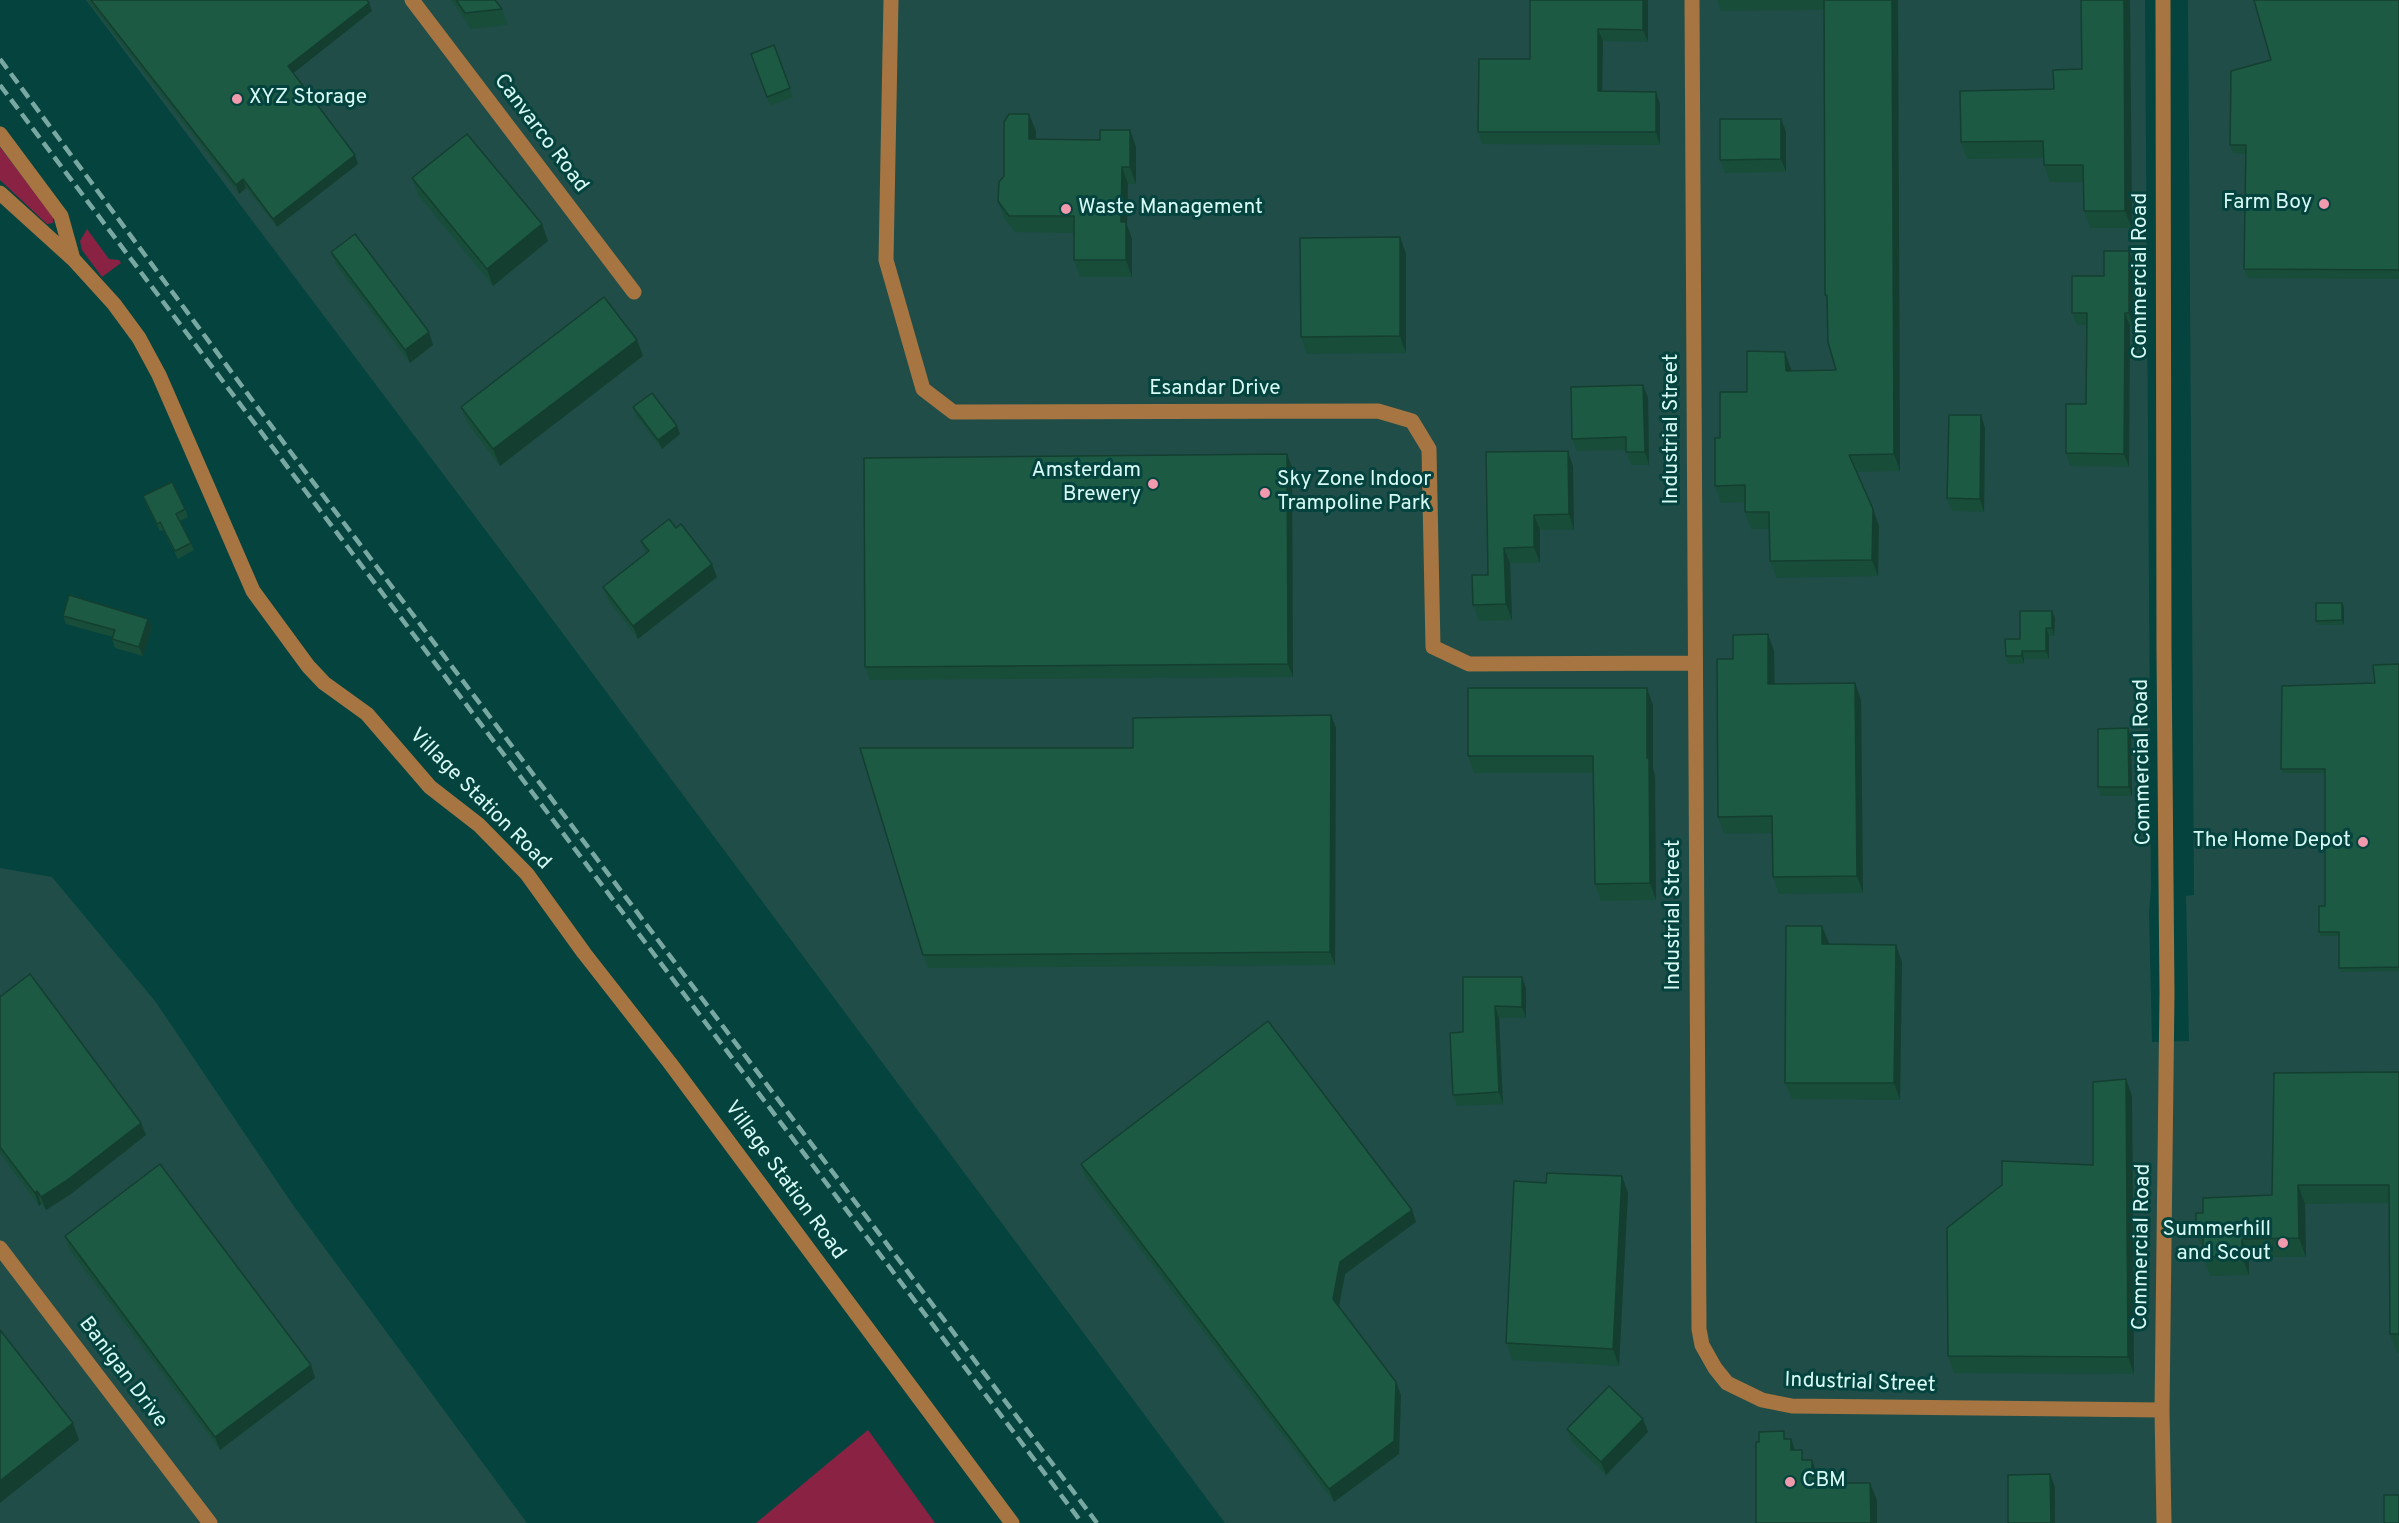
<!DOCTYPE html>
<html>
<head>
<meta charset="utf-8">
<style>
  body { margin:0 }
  canvas { display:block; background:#04433e }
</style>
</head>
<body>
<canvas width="2399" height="1523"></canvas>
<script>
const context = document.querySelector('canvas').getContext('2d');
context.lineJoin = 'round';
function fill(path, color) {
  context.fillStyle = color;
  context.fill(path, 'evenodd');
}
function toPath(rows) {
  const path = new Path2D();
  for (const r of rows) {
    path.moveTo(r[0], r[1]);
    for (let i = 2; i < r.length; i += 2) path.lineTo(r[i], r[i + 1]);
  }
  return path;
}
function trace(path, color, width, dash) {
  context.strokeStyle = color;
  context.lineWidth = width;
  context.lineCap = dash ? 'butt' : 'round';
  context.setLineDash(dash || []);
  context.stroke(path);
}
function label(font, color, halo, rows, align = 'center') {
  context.font = font + ' Overpass,sans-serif';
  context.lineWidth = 6;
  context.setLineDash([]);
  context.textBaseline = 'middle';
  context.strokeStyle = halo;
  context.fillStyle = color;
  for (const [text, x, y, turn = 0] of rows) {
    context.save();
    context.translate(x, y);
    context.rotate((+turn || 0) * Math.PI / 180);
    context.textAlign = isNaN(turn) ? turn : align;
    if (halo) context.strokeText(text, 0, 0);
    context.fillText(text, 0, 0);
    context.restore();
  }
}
const built = toPath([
  [86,0,2145,0,2151,888,2149,913,2152,1042,2189,1041,2186,896,2194,895,2188,0,2399,0,2399,1523,1225,1523,523,580],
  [0,868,52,877,155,1001,293,1205,527,1523,0,1523]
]);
const green = toPath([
  [0,147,53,217,53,223,47,224,0,180],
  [87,229,109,259,119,260,121,263,102,277,82,250,80,241],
  [868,1430,935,1523,756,1523]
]);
const minor = toPath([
  [412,0,634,292],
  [891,0,886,260,923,389,953,412,1378,411,1412,421,1429,449,1433,647,1469,664,1695,663],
  [1692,0,1699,1329,1702,1345,1715,1368,1727,1383,1762,1400,1792,1406,2162,1410],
  [2163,0,2164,651,2167,993,2162,1410,2164,1523],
  [0,134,61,216,73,259],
  [0,193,74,260,114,304,139,338,159,375,253,591,308,666,324,683,367,714,430,787,479,825,527,874,584,953,670,1063,1012,1523],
  [0,1248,210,1523]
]);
const rail = toPath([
  [0,59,301,466,1097,1523],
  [0,85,1082,1523]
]);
const wall = toPath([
  [87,0,367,0,372,11,293,73,358,164,277,227,246,188,239,194],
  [451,0,495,0,502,9,508,25,471,29],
  [1648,0,1648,42,1603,41,1602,91,1656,92,1660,104,1660,145,1482,144,1478,132,1530,59],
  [1717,0,1898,0,1900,471,1856,472,1873,509,1879,526,1878,576,1777,578,1770,561,1770,529,1751,529,1745,512,1745,502,1721,503,1715,486,1720,438,1747,392,1785,352,1791,371,1836,370,1827,302,1825,295,1824,10,1721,11],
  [2081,0,2130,0,2132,228,2090,228,2084,211,2083,182,2050,182,2044,165,2043,158,1967,159,1961,142,2054,89,2082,69],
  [2399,0,2399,279,2248,278,2244,269,2246,154,2233,153,2230,145,2271,60],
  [774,45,793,97,770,106,751,54],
  [1781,119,1786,132,1786,172,1725,173,1720,160],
  [1130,130,1136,147,1136,184,1128,184,1127,225,1132,239,1132,277,1080,277,1074,260,1074,233,1015,232,1004,218,998,201,1036,131,1036,139,1100,140],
  [412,178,542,224,548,241,493,286,418,195],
  [1400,237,1406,254,1406,353,1307,354,1301,337],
  [331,252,433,345,410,363,336,265],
  [2134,264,2133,326,2130,326,2129,467,2070,466,2066,453,2086,404,2087,325,2077,325,2072,313,2104,276],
  [643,356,500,466,467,423,461,407],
  [1643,385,1648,398,1649,465,1631,465,1626,450,1577,451,1572,439],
  [633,407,677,426,680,434,662,449,636,416],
  [1981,415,1985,428,1984,512,1952,511,1947,498],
  [1486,452,1573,466,1574,530,1540,530,1540,563,1510,563,1512,620,1479,621,1473,605,1488,575],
  [1287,454,1292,467,1293,677,870,680,865,667],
  [143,496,185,509,188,517,180,521,191,543,194,550,178,559,163,530,160,531,146,504],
  [641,541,717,577,638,639,608,600,603,587,646,553],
  [2342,603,2344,607,2344,625,2318,625,2316,621],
  [2052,611,2055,619,2054,636,2049,636,2049,659,2024,659,2024,664,2008,664,2006,656,2020,639],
  [63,616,152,627,143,656,115,648,112,639,113,637,66,624],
  [1768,634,1774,651,1774,684,1855,683,1861,700,1863,893,1779,894,1773,877,1773,833,1724,834,1718,817,1733,659],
  [2399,664,2399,971,2341,972,2339,968,2339,936,2321,936,2319,932,2325,906,2325,773,2283,773,2281,769,2375,683],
  [1653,705,1653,769,1655,775,1656,900,1601,901,1595,884,1593,773,1474,773,1468,756],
  [1331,715,1336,728,1335,965,928,968,923,955,1133,748],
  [2131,737,2132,796,2101,796,2098,787],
  [1829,943,1829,944,1902,962,1900,1100,1792,1099,1785,1083],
  [1522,977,1526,988,1526,1018,1499,1018,1503,1104,1457,1106,1453,1095,1463,1032],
  [0,997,141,1123,146,1135,71,1194,46,1210,41,1204,39,1206,0,1154],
  [2399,1072,2399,1353,2397,1353,2390,1334,2389,1203,2305,1204,2306,1257,2249,1257,2249,1275,2210,1276,2203,1257,2203,1250,2196,1232,2203,1213,2272,1195],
  [2132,1096,2134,1374,1954,1373,1948,1356,2093,1165],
  [1081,1164,1412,1210,1416,1222,1345,1274,1339,1306,1396,1382,1401,1395,1399,1454,1334,1502,1085,1177],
  [1622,1176,1628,1193,1619,1366,1512,1360,1506,1343,1546,1183],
  [65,1236,311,1365,315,1378,220,1450,69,1249],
  [1643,1419,1648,1432,1606,1475,1572,1442,1567,1429]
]);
const shadedWall = toPath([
  [1643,0,1648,0,1648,42,1643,30],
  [1892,0,1898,0,1900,471,1894,454],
  [2124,0,2130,0,2132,228,2125,211],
  [369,3,372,11,291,75,288,66],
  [1598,29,1603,41,1602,103,1598,91],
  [1656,92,1660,104,1660,145,1656,132],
  [1029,114,1036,131,1035,156,1029,139],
  [1781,119,1786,132,1786,172,1781,159],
  [1130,130,1136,147,1136,184,1130,167],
  [355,155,358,164,277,227,273,219],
  [1122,167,1128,184,1127,225,1132,239,1132,277,1126,260,1121,222],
  [243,179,246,188,239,194,236,185],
  [542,224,548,241,493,286,487,269],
  [1400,237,1406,254,1406,353,1400,336],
  [2129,251,2134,264,2133,326,2129,313],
  [2125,313,2130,326,2129,467,2124,454],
  [429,332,433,345,410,363,405,350],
  [637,340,643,356,500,466,493,449],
  [1785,352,1791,369,1792,388,1786,371],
  [1643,385,1648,398,1649,465,1645,452],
  [1981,415,1985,428,1984,512,1980,499],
  [677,426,680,434,662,449,658,440],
  [1568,451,1573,466,1574,530,1569,514],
  [1287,454,1292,467,1293,677,1288,664],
  [1873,509,1879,526,1878,576,1872,560],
  [1534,515,1540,530,1540,563,1534,547],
  [1504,548,1510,563,1512,620,1506,604],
  [712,564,717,577,638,639,633,626],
  [2342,603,2344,607,2344,625,2342,620],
  [2052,611,2055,619,2054,636,2052,628],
  [148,619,152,627,143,656,139,647],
  [2046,628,2049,636,2049,659,2046,651],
  [1768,634,1774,651,1775,701,1768,684],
  [2022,651,2024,659,2024,664,2022,656],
  [1855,683,1861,700,1863,893,1857,876],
  [1647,688,1653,705,1653,769,1655,775,1656,900,1650,883,1647,758],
  [1331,715,1336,728,1335,965,1330,952],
  [2128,728,2131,737,2132,796,2129,787],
  [1822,926,1829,943,1829,961,1822,944],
  [1896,945,1902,962,1900,1100,1894,1083],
  [1522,977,1526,988,1526,1018,1522,1007],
  [1495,1006,1499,1018,1503,1104,1499,1092],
  [2126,1079,2132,1096,2134,1374,2128,1357],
  [141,1123,146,1135,71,1194,46,1210,41,1197],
  [1622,1176,1628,1193,1619,1366,1613,1349],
  [2298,1185,2305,1204,2306,1257,2299,1238],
  [37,1191,41,1204,39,1206,35,1193],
  [1412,1210,1416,1222,1345,1274,1338,1312,1333,1299,1340,1262],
  [2242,1239,2249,1257,2249,1275,2242,1257],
  [311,1365,315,1378,220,1450,215,1437],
  [1396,1382,1401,1395,1399,1454,1334,1502,1329,1489],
  [1643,1419,1648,1432,1606,1475,1601,1462],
  [73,1423,79,1440,0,1503,0,1481],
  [1791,1439,1797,1456,1791,1450],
  [1812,1460,1818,1477,1812,1470],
  [2050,1474,2055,1487,2055,1523,2051,1523],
  [1870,1483,1877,1500,1877,1523,1871,1523]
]);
const building = toPath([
  [91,0,367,0,369,3,288,66,355,155,273,219,243,179,236,185,91,0],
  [456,0,495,0,502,9,465,13,456,0],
  [1530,0,1643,0,1643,30,1598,29,1598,91,1656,92,1656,132,1478,132,1479,59,1530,59,1530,0],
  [1824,0,1892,0,1894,454,1849,455,1873,509,1872,560,1770,561,1769,512,1745,512,1745,485,1715,486,1715,438,1720,438,1720,392,1747,392,1747,351,1785,352,1786,371,1836,370,1828,342,1827,295,1825,295,1824,0],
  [2081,0,2124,0,2125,211,2084,211,2083,165,2044,165,2043,141,1961,142,1960,91,2054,89,2053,70,2082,69,2081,0],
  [2254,0,2399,0,2399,270,2244,269,2246,145,2230,145,2231,71,2271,60,2254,0],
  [774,45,790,88,767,97,751,54,774,45],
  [1009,114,1029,114,1029,139,1100,140,1100,130,1130,130,1130,167,1122,167,1121,222,1126,222,1126,260,1074,260,1074,216,1009,216,998,201,999,182,1004,176,1004,122,1009,114],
  [1720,119,1781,119,1781,159,1720,160,1720,119],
  [467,134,542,224,487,269,412,178,467,134],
  [355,234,429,332,405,350,331,252,355,234],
  [1400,237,1400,336,1301,337,1300,238,1400,237],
  [2104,251,2129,251,2129,313,2125,313,2124,454,2066,453,2066,404,2086,404,2087,313,2072,313,2072,276,2104,276,2104,251],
  [604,297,637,340,493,449,461,407,604,297],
  [1643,385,1645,452,1626,452,1626,437,1572,439,1571,387,1643,385],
  [652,393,677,426,658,440,633,407,652,393],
  [1949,415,1981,415,1980,499,1947,498,1949,415],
  [1568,451,1569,514,1534,515,1534,547,1504,548,1506,604,1473,605,1472,575,1488,575,1486,452,1568,451],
  [1287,454,1288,664,865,667,864,458,1287,454],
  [172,482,185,509,176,514,191,543,175,551,160,522,157,524,143,496,172,482],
  [669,519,676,528,681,524,712,564,633,626,603,587,649,551,641,541,669,519],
  [69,595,148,619,139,647,112,639,115,630,63,616,69,595],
  [2316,603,2342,603,2342,620,2316,621,2316,603],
  [2020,611,2052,611,2052,628,2046,628,2046,651,2022,651,2022,656,2006,656,2005,639,2020,639,2020,611],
  [1768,634,1768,684,1855,683,1857,876,1773,877,1772,816,1718,817,1717,659,1733,659,1733,635,1768,634],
  [2399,664,2399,967,2339,968,2339,932,2319,932,2319,906,2325,906,2325,769,2281,769,2282,686,2375,683,2373,665,2399,664],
  [1468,688,1647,688,1647,758,1649,758,1650,883,1595,884,1593,756,1468,756,1468,688],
  [1331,715,1330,952,923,955,860,748,1133,748,1133,718,1331,715],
  [2128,728,2129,787,2098,787,2098,729,2128,728],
  [1786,926,1822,926,1822,944,1896,945,1894,1083,1785,1083,1786,926],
  [30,974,141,1123,66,1181,41,1197,37,1191,35,1193,0,1147,0,997,30,974],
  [1463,977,1522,977,1522,1007,1495,1006,1499,1092,1453,1095,1450,1033,1463,1032,1463,977],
  [1268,1021,1412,1210,1340,1262,1333,1299,1396,1382,1394,1441,1329,1489,1081,1164,1268,1021],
  [2399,1072,2399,1334,2390,1334,2389,1185,2298,1185,2299,1238,2242,1239,2242,1257,2203,1257,2203,1232,2196,1232,2196,1213,2203,1213,2203,1198,2272,1195,2274,1073,2399,1072],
  [2126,1079,2128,1357,1948,1356,1947,1228,2002,1185,2002,1161,2093,1165,2093,1082,2126,1079],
  [160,1164,311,1365,215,1437,65,1236,160,1164],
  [1547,1173,1622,1176,1613,1349,1506,1343,1514,1181,1546,1183,1547,1173],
  [0,1330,73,1423,0,1481,0,1330],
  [1609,1386,1643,1419,1601,1462,1567,1429,1609,1386],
  [1784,1431,1784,1439,1791,1439,1791,1450,1802,1450,1802,1460,1812,1460,1812,1470,1821,1470,1822,1479,1830,1479,1830,1483,1870,1483,1871,1523,1756,1523,1756,1442,1759,1442,1759,1432,1784,1431],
  [2050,1474,2051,1523,2008,1523,2008,1475,2050,1474],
  [2384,1495,2399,1495,2399,1523,2384,1523,2384,1495]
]);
const markers = [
  [237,99,6,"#f29aad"],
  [2324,204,6,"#f29aad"],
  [1066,209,6,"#f29aad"],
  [1153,484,6,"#f29aad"],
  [1265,493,6,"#f29aad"],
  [2363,842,6,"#f29aad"],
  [2283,1243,6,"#f29aad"],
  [1790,1482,6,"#f29aad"]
];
const poiNames = [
  ["XYZ Storage",249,99],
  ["Farm Boy",2312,204,"right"],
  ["Waste Management",1078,209],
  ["Amsterdam",1141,472,"right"],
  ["Brewery",1141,496,"right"],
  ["Sky Zone Indoor",1277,481],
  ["Trampoline Park",1277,505],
  ["The Home Depot",2351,842,"right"],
  ["Summerhill",2271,1231,"right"],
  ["and Scout",2271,1255,"right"],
  ["CBM",1802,1482]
];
const streetNames = [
  ["Canvarco Road",540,134,53],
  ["Commercial Road",2142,276,-90],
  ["Esandar Drive",1215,390],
  ["Industrial Street",1673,429,-90],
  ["Commercial Road",2144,762,-91],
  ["Village Station Road",479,800,45],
  ["Industrial Street",1675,915,-90],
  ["Village Station Road",784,1181,54],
  ["Commercial Road",2143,1247,-89],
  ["Banigan Drive",122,1373,53],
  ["Industrial Street",1860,1384,2]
];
fill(built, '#204d48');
fill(green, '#892243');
trace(minor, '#a67542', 15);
trace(rail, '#79a8a3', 4.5, [12, 6]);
fill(wall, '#184d3a');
fill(shadedWall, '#143f30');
fill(building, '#1c5a44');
trace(building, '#143f30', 1.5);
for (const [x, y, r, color] of markers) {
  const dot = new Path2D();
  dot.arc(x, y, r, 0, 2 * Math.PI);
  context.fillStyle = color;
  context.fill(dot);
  trace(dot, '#04433e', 2);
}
label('21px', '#d7faf5', '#04433e', poiNames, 'left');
label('21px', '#d7faf5', '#04433e', streetNames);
</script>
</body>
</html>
